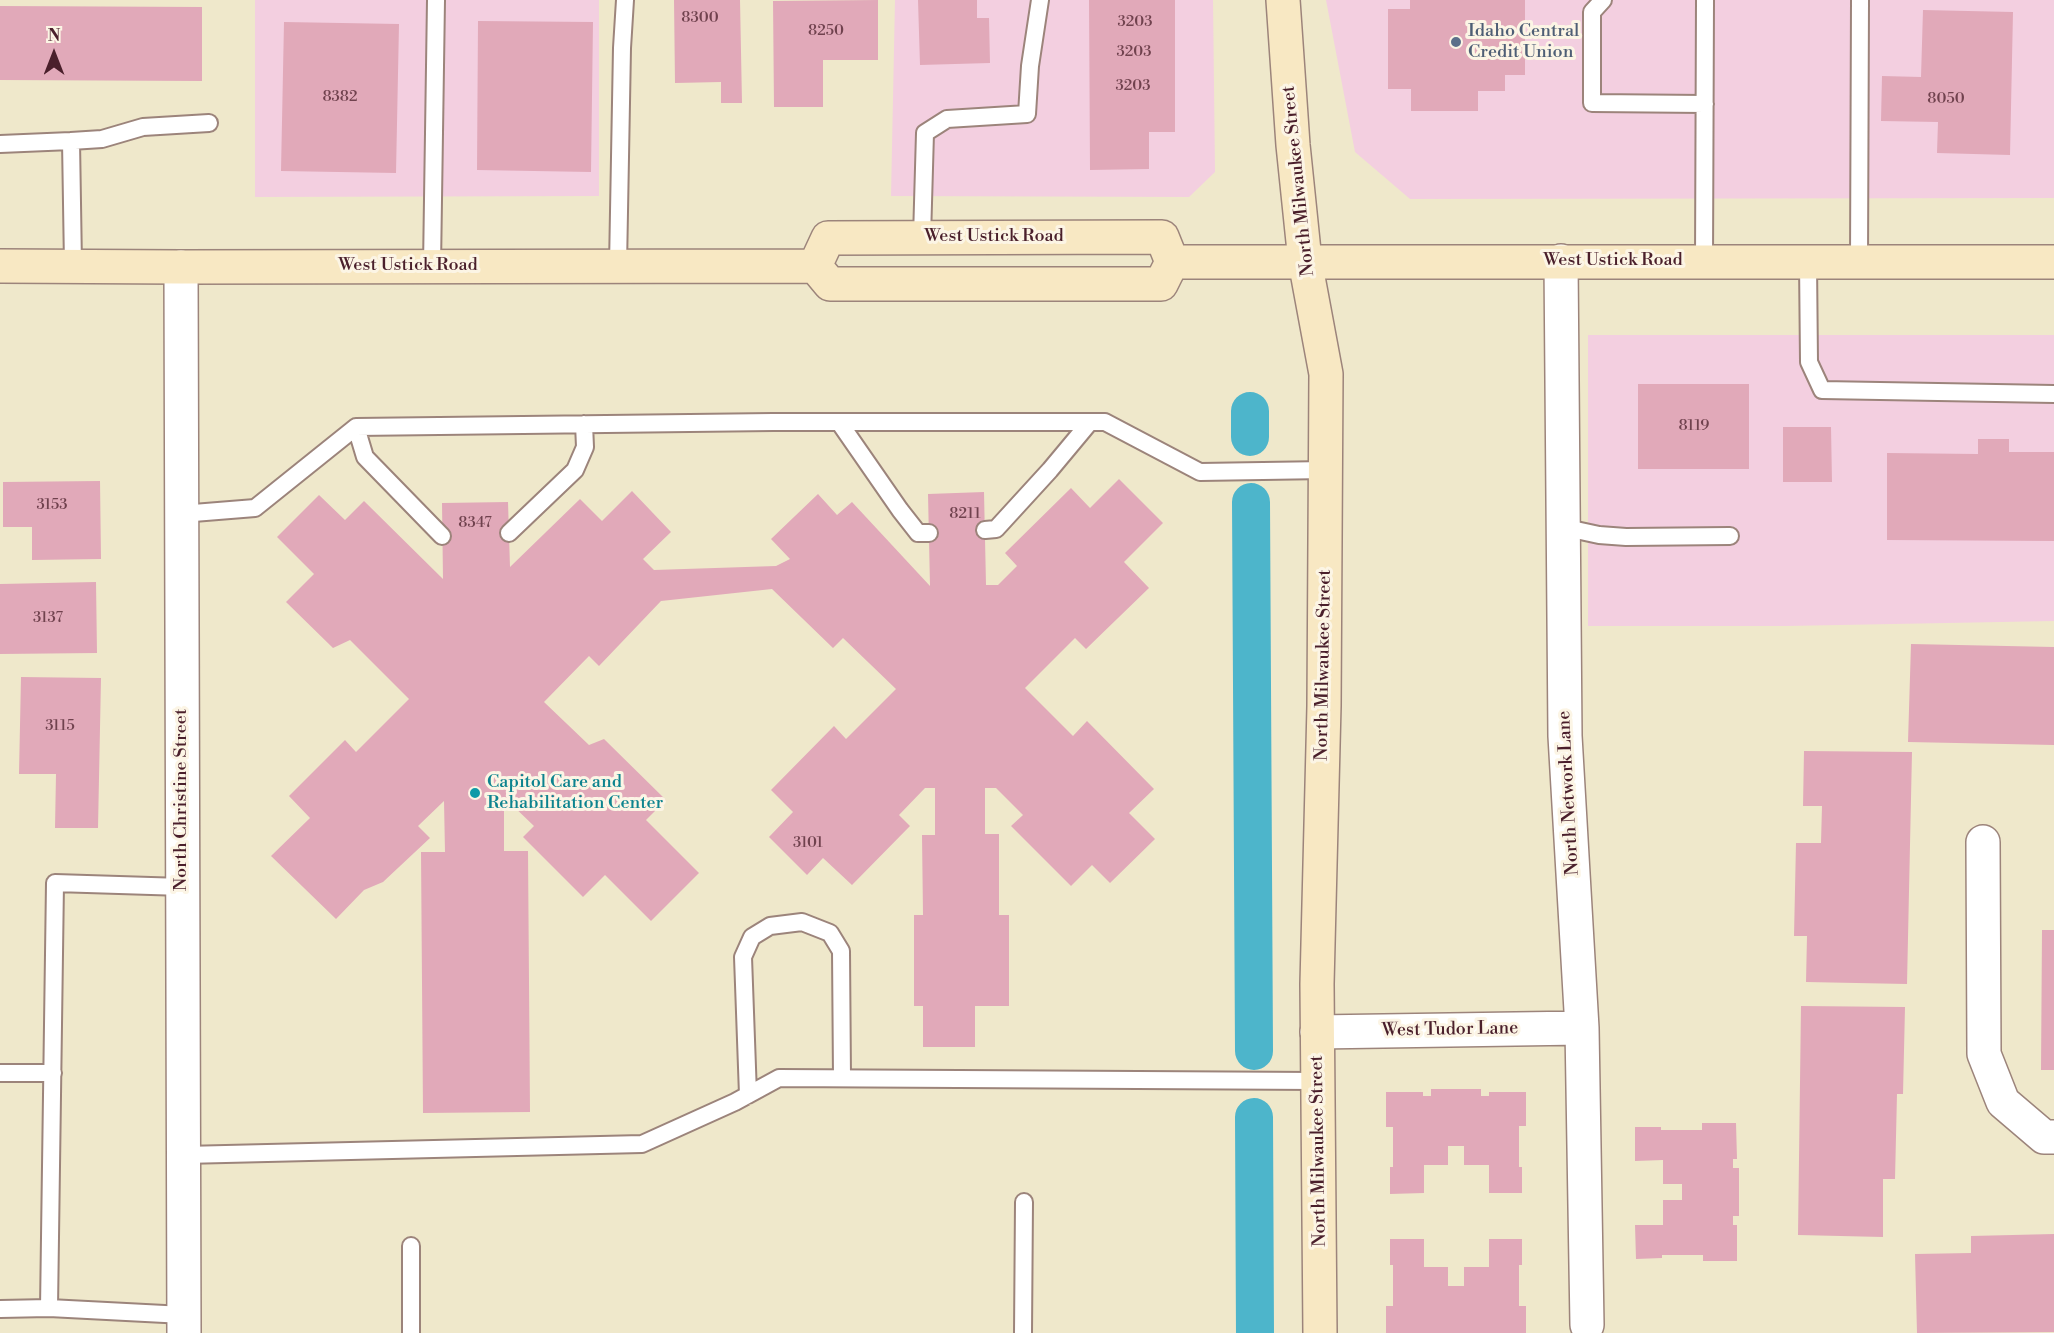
<!DOCTYPE html>
<html>
<head>
<meta charset="utf-8">
<style>
  body { margin:0 }
  #map { position:relative; width:2054px; height:1333px; overflow:hidden; background:#efe8cb; font-family:"Libre Bodoni",serif }
  canvas { display:block }
  .north { position:absolute; left:24px; top:24px; width:60px; height:60px; -webkit-text-stroke:4px #fcf5e5; paint-order:stroke; rotate:0deg; font-size:16px; font-weight:700; line-height:24px; text-align:center; color:#4a1f2b }
  .north::after { content:''; display:block; margin:auto; width:21px; height:27px; background:#4a1f2b; clip-path:polygon(50% 0,100% 100%,50% 72%,0 100%) }
</style>
</head>
<body>
<div id="map">
<canvas width="2054" height="1333"></canvas>
<div class="north">N</div>
</div>
<script>
const context = document.querySelector('canvas').getContext('2d');
context.lineJoin = 'round';
function fill(path, color) {
  context.fillStyle = color;
  context.fill(path, 'evenodd');
}
function toPath(rows) {
  const path = new Path2D();
  for (const r of rows) {
    path.moveTo(r[0], r[1]);
    for (let i = 2; i < r.length; i += 2) path.lineTo(r[i], r[i + 1]);
  }
  return path;
}
function trace(path, color, width, dash) {
  context.strokeStyle = color;
  context.lineWidth = width;
  context.lineCap = dash ? 'butt' : 'round';
  context.setLineDash(dash || []);
  context.stroke(path);
}
function label(font, color, halo, rows, align = 'center') {
  context.font = font + ' "Libre Bodoni",serif';
  context.lineWidth = 6;
  context.setLineDash([]);
  context.textBaseline = 'middle';
  context.strokeStyle = halo;
  context.fillStyle = color;
  for (const [text, x, y, turn = 0] of rows) {
    context.save();
    context.translate(x, y);
    context.rotate((+turn || 0) * Math.PI / 180);
    context.textAlign = isNaN(turn) ? turn : align;
    if (halo) context.strokeText(text, 0, 0);
    context.fillText(text, 0, 0);
    context.restore();
  }
}
const built = toPath([
  [255,0,599,0,599,196,255,197],
  [895,0,1213,0,1215,172,1189,197,891,196],
  [1326,0,2054,0,2054,198,1410,199,1355,152],
  [1588,335,2054,335,2054,621,1786,626,1588,626]
]);
const canal = toPath([
  [1250,411,1250,437],
  [1251,502,1254,1051],
  [1254,1117,1255,1333]
]);
const building = toPath([
  [674,0,740,0,742,103,721,103,721,82,675,83],
  [878,0,878,60,823,60,823,107,774,107,773,1],
  [918,0,977,0,977,18,989,18,990,63,920,65],
  [1089,0,1175,0,1175,132,1149,132,1149,169,1090,170],
  [1410,0,1525,0,1525,75,1505,75,1505,91,1478,91,1478,111,1411,111,1411,89,1388,89,1388,9,1410,9],
  [0,6,202,7,202,81,0,80],
  [1923,10,2013,12,2010,155,1937,153,1938,122,1881,121,1882,76,1921,77],
  [478,21,593,22,591,172,477,170],
  [284,22,399,24,396,173,281,171],
  [1638,384,1749,384,1749,469,1638,469],
  [1783,427,1831,427,1832,482,1783,482],
  [1978,439,2009,439,2009,452,2054,452,2054,541,1887,540,1887,453,1978,454],
  [1119,479,1163,523,1124,562,1149,588,1086,649,1075,638,1025,688,1073,736,1087,721,1154,789,1129,813,1155,839,1110,883,1092,865,1071,886,1011,826,1023,815,996,788,985,788,985,834,999,834,999,915,1009,915,1009,1006,975,1006,975,1047,923,1047,923,1006,914,1006,914,915,923,915,922,835,935,835,935,788,925,788,899,815,910,826,852,885,823,858,807,875,769,837,793,812,771,790,834,726,846,739,896,689,843,638,833,648,772,589,661,601,599,666,589,656,544,702,589,745,604,739,666,800,646,820,699,873,651,921,605,875,583,897,523,837,534,826,509,802,504,802,504,851,528,851,530,1112,423,1113,421,852,445,852,444,801,418,826,430,838,383,882,364,890,336,919,271,856,310,818,289,796,345,740,356,752,409,699,350,640,333,648,286,602,314,574,277,537,319,495,345,520,364,501,443,579,442,503,508,502,510,567,580,499,602,521,632,491,671,532,643,559,654,570,776,566,790,559,771,539,818,494,837,515,852,502,930,586,928,494,984,492,986,585,998,585,1017,566,1005,553,1071,488,1090,508],
  [100,481,101,559,32,560,32,527,3,527,3,482],
  [96,582,97,653,0,654,0,584],
  [1911,644,2054,647,2054,745,1908,742],
  [21,677,101,678,98,828,55,828,56,774,19,774],
  [1804,751,1912,752,1907,984,1806,982,1807,936,1794,936,1796,843,1821,843,1822,806,1803,806],
  [2042,930,2054,930,2054,1070,2041,1070],
  [1801,1006,1905,1007,1903,1094,1897,1094,1895,1179,1883,1179,1883,1237,1798,1235],
  [1431,1089,1481,1089,1481,1096,1489,1096,1489,1092,1526,1092,1526,1126,1519,1126,1519,1167,1522,1167,1522,1193,1489,1193,1489,1165,1464,1165,1464,1146,1448,1146,1448,1165,1424,1165,1424,1193,1390,1194,1390,1167,1393,1167,1393,1127,1386,1127,1386,1092,1423,1092,1423,1096,1431,1096],
  [1702,1123,1736,1123,1737,1159,1733,1159,1733,1168,1739,1168,1739,1216,1733,1216,1733,1225,1737,1225,1737,1261,1703,1261,1703,1255,1662,1255,1662,1258,1636,1259,1635,1225,1663,1225,1663,1200,1682,1200,1682,1184,1663,1184,1663,1160,1635,1161,1635,1127,1661,1127,1661,1130,1702,1130],
  [2054,1234,2054,1332,1917,1333,1915,1254,1971,1253,1971,1236],
  [1390,1239,1424,1239,1424,1267,1448,1267,1448,1286,1464,1286,1464,1267,1489,1267,1489,1239,1522,1239,1522,1265,1519,1265,1519,1306,1526,1306,1526,1333,1386,1333,1386,1306,1393,1306,1393,1265,1390,1265]
]);
const lane = toPath([
  [1603,0,1592,12,1592,103,1705,104],
  [0,144,71,141],
  [922,238,925,133,947,119,1027,114,1030,66,1040,0],
  [1704,262,1705,0],
  [1808,262,1809,362,1822,390,2054,394],
  [1859,262,1860,0],
  [73,265,71,141,102,139,143,127,209,123],
  [432,266,436,0],
  [618,266,622,48,625,0],
  [839,422,900,510,918,533,929,533],
  [356,427,365,457,442,536],
  [181,514,255,508,356,427,773,422,1105,422,1200,472,1326,470],
  [1562,527,1599,535,1626,537,1730,536],
  [985,530,996,529,1050,470,1090,422],
  [509,533,575,470,585,447,584,424],
  [183,887,55,883,49,1308,184,1315],
  [0,1073,53,1073],
  [748,1095,743,957,752,937,770,926,802,922,830,933,841,951,842,1078],
  [184,1155,642,1144,735,1102,779,1078,1317,1081],
  [0,1309,49,1308],
  [411,1333,411,1246],
  [1023,1333,1024,1202]
]);
const street = toPath([
  [1561,261,1565,736,1582,1028,1587,1325],
  [181,267,184,1333],
  [1983,842,1984,1054,2003,1102,2044,1137,2054,1137],
  [1317,1032,1582,1028]
]);
const secondary = toPath([
  [1283,0,1293,145,1305,261,1326,374,1324,706,1317,984,1320,1333],
  [1172,262,2054,262],
  [0,266,181,267,815,266,830,284,1161,284,1172,262,1162,237,828,238,815,266]
]);
const markers = [
  [1456,42,6,"#5c6f8a"],
  [475,793,6,"#0f9aa8"]
];
const numberNames = [
  ["8300",700,18],
  ["3203",1135,22],
  ["8250",826,31],
  ["3203",1134,52],
  ["3203",1133,86],
  ["8382",340,97],
  ["8050",1946,99],
  ["8119",1694,426],
  ["3153",52,505],
  ["8211",965,514],
  ["8347",475,523],
  ["3137",48,618],
  ["3115",60,726],
  ["3101",808,843]
];
const serviceNames = [
  ["Idaho Central",1468,32],
  ["Credit Union",1468,53]
];
const streetNames = [
  ["North Milwaukee Street",1299,181,-96],
  ["West Ustick Road",994,237],
  ["West Ustick Road",1613,261],
  ["West Ustick Road",408,266],
  ["North Milwaukee Street",1324,665,-89],
  ["North Network Lane",1569,793,-93],
  ["North Christine Street",182,800,-90],
  ["West Tudor Lane",1450,1030,-1],
  ["North Milwaukee Street",1319,1151,-91]
];
const cultureNames = [
  ["Capitol Care and",487,783],
  ["Rehabilitation Center",487,804]
];
fill(built, '#f3cfe0');
trace(canal, '#4db5cb', 38);
fill(building, '#e1a9b9');
trace(lane, '#9c847b', 20);
trace(street, '#9c847b', 36);
trace(secondary, '#9c847b', 36);
trace(lane, '#fff', 16);
trace(street, '#fff', 33);
trace(secondary, '#f8e8c3', 33);
for (const [x, y, r, color] of markers) {
  const dot = new Path2D();
  dot.arc(x, y, r, 0, 2 * Math.PI);
  context.fillStyle = color;
  context.fill(dot);
  trace(dot, '#fcf5e5', 2);
}
label('15px', '#70424e', null, numberNames);
label('18px', '#4e5e75', '#fcf5e5', serviceNames, 'left');
label('18px', '#4a1f2b', '#fcf5e5', streetNames);
label('18px', '#0d838f', '#fcf5e5', cultureNames, 'left');
</script>
</body>
</html>
